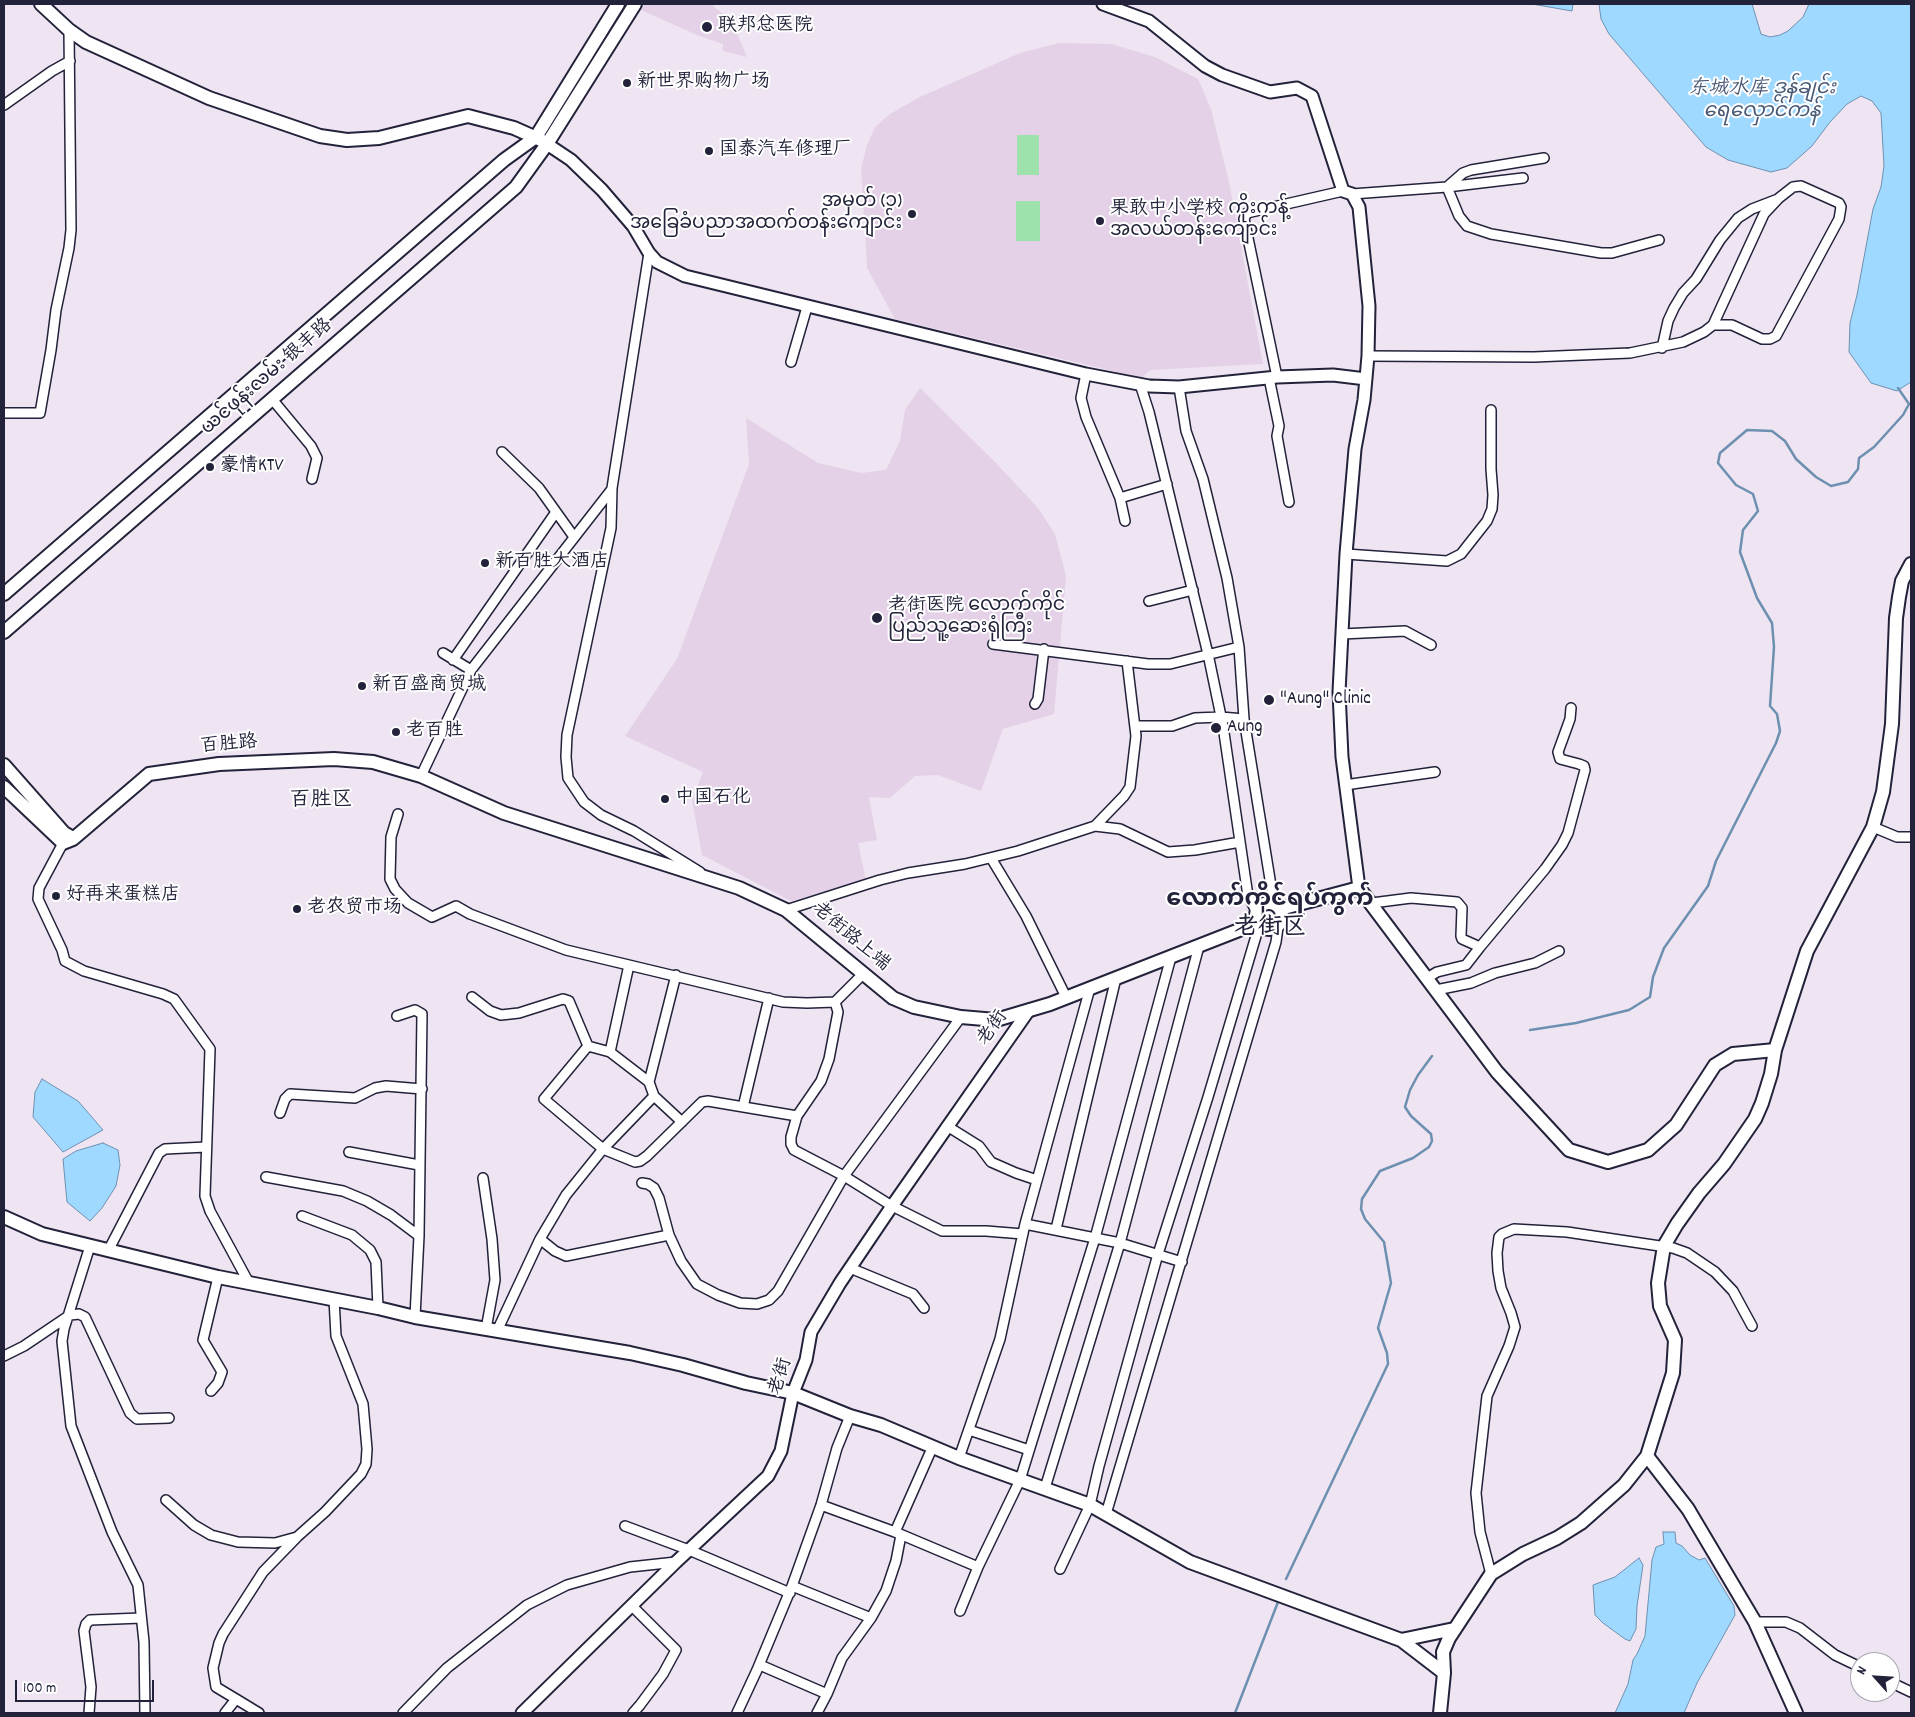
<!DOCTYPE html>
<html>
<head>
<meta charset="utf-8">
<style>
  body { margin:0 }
  #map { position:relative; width:1915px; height:1717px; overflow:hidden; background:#efe4f1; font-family:Dekko,sans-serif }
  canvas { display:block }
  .frame { position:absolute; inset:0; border:5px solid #22223b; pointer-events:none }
  .north { position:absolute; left:1850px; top:1652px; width:50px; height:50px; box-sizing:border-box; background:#fff; border:1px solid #a7a7b1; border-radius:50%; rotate:296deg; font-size:14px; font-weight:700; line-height:20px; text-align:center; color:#22223b }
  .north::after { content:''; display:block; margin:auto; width:18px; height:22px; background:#22223b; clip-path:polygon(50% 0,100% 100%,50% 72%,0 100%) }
  .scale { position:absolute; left:15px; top:1680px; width:139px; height:22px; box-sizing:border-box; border:2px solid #22223b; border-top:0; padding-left:6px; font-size:15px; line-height:18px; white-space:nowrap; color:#22223b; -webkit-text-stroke:4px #fff; paint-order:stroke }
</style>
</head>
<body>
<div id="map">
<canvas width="1915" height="1717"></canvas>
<div class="frame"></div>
<div class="north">N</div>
<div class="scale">100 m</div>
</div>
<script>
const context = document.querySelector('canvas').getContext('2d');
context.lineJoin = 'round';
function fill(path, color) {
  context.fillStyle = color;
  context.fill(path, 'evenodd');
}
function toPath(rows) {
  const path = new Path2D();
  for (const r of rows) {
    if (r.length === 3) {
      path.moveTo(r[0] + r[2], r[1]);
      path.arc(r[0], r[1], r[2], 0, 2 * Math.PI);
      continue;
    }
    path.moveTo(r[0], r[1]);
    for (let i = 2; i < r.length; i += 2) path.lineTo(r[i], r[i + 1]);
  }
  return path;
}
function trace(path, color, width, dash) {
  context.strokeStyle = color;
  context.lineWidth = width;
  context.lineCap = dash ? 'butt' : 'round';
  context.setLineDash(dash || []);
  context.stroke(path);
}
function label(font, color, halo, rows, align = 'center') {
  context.font = font + ' Dekko,"LXGW WenKai TC","Noto Sans Myanmar",sans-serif';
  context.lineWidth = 4;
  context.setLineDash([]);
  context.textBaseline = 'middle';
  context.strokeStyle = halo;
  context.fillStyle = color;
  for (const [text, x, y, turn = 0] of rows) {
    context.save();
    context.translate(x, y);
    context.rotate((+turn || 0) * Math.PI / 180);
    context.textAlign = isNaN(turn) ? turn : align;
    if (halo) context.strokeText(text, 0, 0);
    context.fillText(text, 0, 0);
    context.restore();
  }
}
const built = toPath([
  [645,4,714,4,714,7,731,20,747,57,723,51,723,44,697,35,641,10],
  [1059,43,1111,44,1155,57,1198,79,1211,109,1229,182,1263,364,1150,370,1142,378,895,319,867,268,861,169,867,145,875,127,890,114,920,97,1020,53],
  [920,388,996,463,1038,508,1055,534,1066,576,1054,714,1003,729,981,791,938,775,915,776,890,798,869,797,877,840,858,843,866,881,791,901,702,855,692,800,703,772,625,736,677,659,749,464,746,418,818,463,861,473,886,470,900,441,905,410]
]);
const green = toPath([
  [1017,135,1039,135,1039,175,1017,175],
  [1016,201,1040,201,1040,241,1016,241]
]);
const water = toPath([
  [1532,4,1573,4,1572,11,1532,4],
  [1599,4,1752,4,1761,34,1770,37,1780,35,1788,31,1803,17,1809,4,1911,4,1911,382,1897,391,1871,383,1849,352,1850,323,1857,295,1873,209,1881,187,1884,166,1881,113,1872,101,1861,96,1847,104,1830,122,1812,146,1787,168,1771,172,1728,160,1706,147,1609,34,1601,19,1599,4],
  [42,1079,78,1101,103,1130,63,1152,33,1117,35,1092,42,1079],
  [103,1143,118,1150,120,1165,116,1186,102,1208,90,1221,67,1202,63,1159,76,1151,103,1143],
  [1663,1532,1675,1532,1676,1543,1682,1546,1690,1555,1699,1560,1705,1558,1734,1606,1735,1615,1697,1683,1684,1713,1615,1713,1628,1684,1633,1660,1637,1654,1645,1636,1652,1560,1656,1547,1664,1544,1663,1532],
  [1639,1558,1643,1565,1637,1606,1636,1629,1630,1641,1625,1639,1603,1623,1595,1615,1593,1585,1615,1577,1639,1558]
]);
const stream = toPath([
  [1530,1030,1576,1023,1629,1010,1650,997,1653,977,1664,948,1708,886,1716,861,1776,743,1780,731,1777,714,1770,706,1774,647,1772,623,1757,598,1740,552,1743,530,1758,511,1753,494,1736,485,1718,463,1720,453,1747,430,1772,431,1785,441,1796,459,1816,477,1831,486,1848,482,1858,469,1859,458,1874,447,1903,415,1909,404,1898,388],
  [1286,1579,1388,1364,1387,1353,1378,1328,1391,1283,1384,1242,1365,1219,1361,1209,1362,1199,1380,1171,1413,1158,1429,1147,1432,1141,1431,1134,1411,1116,1405,1107,1410,1090,1418,1075,1432,1056],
  [1235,1713,1278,1602]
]);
const minor = toPath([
  [4,105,52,71,70,61],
  [1523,178,1447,187,1463,173,1471,170,1544,158],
  [1352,194,1447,187,1459,216,1467,226,1491,234,1601,253,1612,253,1659,240],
  [649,253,612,488,611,528,567,735,566,757,568,778,584,802,601,815,634,831,700,872],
  [1662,348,1668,321,1674,308,1683,293,1696,279,1720,240,1738,218,1752,209,1778,199],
  [1368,356,1534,357,1630,353,1683,342,1704,332,1713,325,1764,214,1779,198,1793,187,1801,186,1839,203,1841,207,1839,219,1776,336,1770,339,1762,339,1732,325,1713,325],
  [791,362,807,307],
  [1086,374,1081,398,1086,417,1120,498,1125,521],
  [1277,377,1244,219,1247,213,1343,191],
  [1269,378,1279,426,1277,436,1289,502],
  [1140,384,1149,412,1208,654,1223,726,1248,896,1256,911],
  [1179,387,1186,431,1203,479,1227,578,1239,647,1244,719,1274,904],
  [272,399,311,446,317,458,312,479],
  [4,413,40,413,51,350,56,310,69,248,71,230,69,30],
  [502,452,539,488,574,537],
  [1120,498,1167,484],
  [1346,554,1447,561,1461,554,1487,521,1492,509,1493,495,1491,469,1491,410],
  [1149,601,1193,590],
  [1342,634,1405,631,1431,645],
  [993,644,1148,664,1170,664,1239,647],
  [443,653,471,670],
  [453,660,556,512],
  [1035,704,1038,699,1044,649],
  [1135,726,1172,726,1195,718,1221,717,1244,719],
  [421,776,471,670,612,489],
  [1345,785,1435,772],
  [398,814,391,837,390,879,395,889,408,903,432,917,456,906,470,914,566,950,783,1002,807,1003,835,1002],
  [1095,826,1120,829,1168,852,1195,850,1240,842],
  [1873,827,1897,837,1911,837],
  [63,837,63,843,39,888,38,899,62,950,65,961,84,971,163,994,174,999,210,1049,205,1196,210,1211,249,1283],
  [991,858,1026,916,1066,997],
  [1372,903,1411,898,1457,902,1462,908,1461,936,1462,939,1480,947],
  [786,910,880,880,908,873,965,864,1018,851,1095,826,1124,796,1130,787,1136,736,1127,661],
  [863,974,835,1002,838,1012,829,1059,821,1081,797,1116,791,1137,791,1144,794,1150,844,1176,892,1206,942,1231,986,1231,1023,1234],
  [1427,978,1437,972,1466,965,1480,947,1545,869,1562,845,1568,833,1585,770,1584,766,1579,764,1560,759,1558,752,1570,719,1571,708],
  [1436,990,1471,983,1495,973,1535,963,1559,951],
  [472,997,490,1011,501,1015,519,1013,563,999,569,1001,588,1046],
  [397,1016,415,1010,422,1014,419,1236,415,1317],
  [588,1046,544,1099,603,1149,635,1162,640,1161,647,1156,702,1102,708,1101,797,1116],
  [588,1046,610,1052,649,1082,654,1096,682,1122],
  [610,1052,629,965],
  [649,1082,676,975],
  [743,1107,769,998],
  [280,1113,285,1099,290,1094,355,1098,375,1088,386,1086,422,1089],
  [947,1126,979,1146,991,1162,1016,1173,1037,1180],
  [349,1152,419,1165],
  [266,1177,343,1191,367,1201,391,1215,419,1236],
  [483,1178,492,1239,495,1280,486,1329],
  [642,1183,648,1184,654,1188,659,1198,669,1235,681,1261,697,1284,718,1295,740,1303,757,1304,769,1300,778,1291,844,1176,961,1017],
  [302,1216,352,1235,370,1250,376,1262,378,1308],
  [1025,1224,1120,1243,1182,1262],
  [1056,1229,1116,978],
  [540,1239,555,1251,566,1256,669,1235],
  [90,1246,64,1329,62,1341,71,1426,112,1532,138,1585,144,1642,145,1713],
  [108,1251,159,1153,165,1149,206,1147],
  [850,1268,913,1294,924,1308],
  [497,1331,540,1239,566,1195,603,1149,654,1096],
  [4,1356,24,1346,70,1315,79,1314,85,1317,130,1413,137,1419,169,1418],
  [211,1391,218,1383,222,1372,203,1340,218,1277],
  [969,1430,1029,1450],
  [959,1458,1000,1339,1025,1224,1090,988],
  [1045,1488,1120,1243,1199,946],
  [166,1500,194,1525,211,1535,238,1542,275,1543,297,1537,325,1512,361,1474,366,1464,367,1449,363,1404,336,1336,334,1299],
  [821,1505,895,1532,978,1567],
  [1106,1514,1276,942,1278,927],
  [625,1526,689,1550,790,1593],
  [895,1532,933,1446],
  [1060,1569,1090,1505,1099,1466,1158,1254,1208,1097,1259,926],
  [1491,1574,1480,1532,1476,1493,1487,1396,1509,1346,1515,1327,1511,1313,1501,1288,1498,1271,1497,1253,1499,1237,1502,1234,1514,1229,1567,1232,1673,1248,1687,1253,1715,1272,1733,1291,1752,1326],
  [792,1586,871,1618],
  [632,1606,676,1650,663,1674,640,1705,633,1713],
  [960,1611,978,1567,1020,1480,1095,1238,1171,957],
  [1755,1622,1786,1622,1800,1628,1835,1655,1860,1667],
  [760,1665,827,1694],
  [1890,1682,1911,1692],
  [236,1699,259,1713],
  [89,1713,91,1687,84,1631,86,1624,90,1620,141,1618],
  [225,1713,236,1699,216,1687,213,1668,219,1643,223,1634,263,1572,297,1537],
  [403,1713,447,1668,527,1605,567,1585,630,1567,676,1562],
  [737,1713,757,1670,792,1586,821,1505,837,1448,850,1416],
  [817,1713,827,1694,842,1658,871,1618,886,1591,896,1561,901,1535]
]);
const tertiary = toPath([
  [1103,4,1149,21,1205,66,1222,75,1270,92,1297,88,1312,96,1343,191,1352,194,1359,207,1369,306,1368,356,1364,400,1355,449,1346,554,1339,692,1342,757,1359,888],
  [547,144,571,160,602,190,633,226,649,253,657,262,685,276,1086,374,1149,386,1179,387,1277,377,1333,375,1366,379],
  [522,1713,676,1562,768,1476,781,1451,793,1393,806,1360,811,1332,840,1283,892,1206,1029,1010]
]);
const secondary = toPath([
  [41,4,69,30,86,42,209,98,320,136,347,140,379,138,468,116,514,128,541,140],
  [4,594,504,160,536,137,618,4],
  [4,632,516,187,547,144,635,4],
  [4,765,64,833,71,837],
  [4,787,63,843,73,839,149,774,219,764,334,759,373,762,421,776,504,813,739,888,786,910,893,998,914,1007,961,1017,996,1020,1050,1004,1257,923],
  [1269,916,13],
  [1280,909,1359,888,1497,1072,1569,1150,1608,1162,1648,1150,1676,1125,1715,1065,1733,1054,1775,1050],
  [4,1217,42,1234,218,1277,378,1308,415,1317,630,1353,683,1365,746,1383,793,1393,850,1416,881,1425,959,1458,1090,1505,1190,1562,1401,1640,1444,1673],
  [1647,1456,1688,1509,1755,1622,1796,1713],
  [1401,1640,1454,1629],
  [1440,1713,1444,1673,1443,1652,1449,1638,1491,1574,1523,1554,1557,1538,1581,1523,1624,1485,1647,1456,1673,1373,1675,1340,1660,1306,1658,1283,1664,1246,1677,1224,1699,1193,1724,1164,1755,1119,1762,1103,1771,1074,1775,1050,1807,951,1873,827,1883,792,1892,724,1896,618,1899,597,1902,581,1911,564]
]);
const markers = [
  [707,27,6,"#22223b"],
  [627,83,5,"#22223b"],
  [709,151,5,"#22223b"],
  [912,214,5,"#22223b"],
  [1100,221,5,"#22223b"],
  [210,467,5,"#22223b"],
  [485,563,5,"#22223b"],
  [877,618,6,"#22223b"],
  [362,686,5,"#22223b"],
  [1269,700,6,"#22223b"],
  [1216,728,6,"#22223b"],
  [396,732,5,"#22223b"],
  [665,799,5,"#22223b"],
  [56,896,5,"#22223b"],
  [297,909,5,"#22223b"]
];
const poiNames = [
  ["联邦总医院",718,27],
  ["新世界购物广场",637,83],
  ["国泰汽车修理厂",719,151],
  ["အမှတ် (၁)",902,203,"right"],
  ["အခြေခံပညာအထက်တန်းကျောင်း",902,225,"right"],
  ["果敢中小学校 ကိုးကန့်",1110,210],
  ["အလယ်တန်းကျောင်း",1110,232],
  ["豪情KTV",220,467],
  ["新百胜大酒店",495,563],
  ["老街医院 လောက်ကိုင်",888,607],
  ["ပြည်သူ့ဆေးရုံကြီး",888,629],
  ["新百盛商贸城",372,686],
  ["\"Aung\" Clinic",1280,700],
  ["Aung",1227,728],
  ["老百胜",406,732],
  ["中国石化",675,799],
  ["好再来蛋糕店",66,896],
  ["老农贸市场",307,909]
];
const streetNames = [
  ["ယင်ဖုန်းလမ်း 银丰路",268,378,-41],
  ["百胜路",229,746,-5],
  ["老街路上端",850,938,40],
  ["老街",994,1029,-55],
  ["老街",782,1377,-73]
];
const waterNames = [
  ["东城水库 ဒွန်ချင်း",1762,90],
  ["ရေလှောင်ကန်",1762,113]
];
const quarterNames = [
  ["百胜区",321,802]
];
const districtNames = [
  ["လောက်ကိုင်ရပ်ကွက်",1270,902],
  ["老街区",1270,930]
];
fill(built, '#e4d1e7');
fill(green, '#9de1ac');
fill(water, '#9fd9ff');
trace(water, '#6d90b1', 1);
trace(stream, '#6d90b1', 2.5);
trace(minor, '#22223b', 12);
trace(tertiary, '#22223b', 15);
trace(secondary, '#22223b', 16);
trace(minor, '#fff', 9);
trace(tertiary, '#fff', 11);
trace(secondary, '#fff', 12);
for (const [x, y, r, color] of markers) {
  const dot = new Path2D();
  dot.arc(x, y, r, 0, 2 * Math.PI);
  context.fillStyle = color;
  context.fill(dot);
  trace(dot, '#fff', 2);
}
label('19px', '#22223b', '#fff', poiNames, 'left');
label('19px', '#22223b', '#fff', streetNames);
label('italic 20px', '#485976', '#fff', waterNames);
label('21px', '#22223b', '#fff', quarterNames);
label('bold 24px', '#22223b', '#fff', districtNames);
</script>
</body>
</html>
